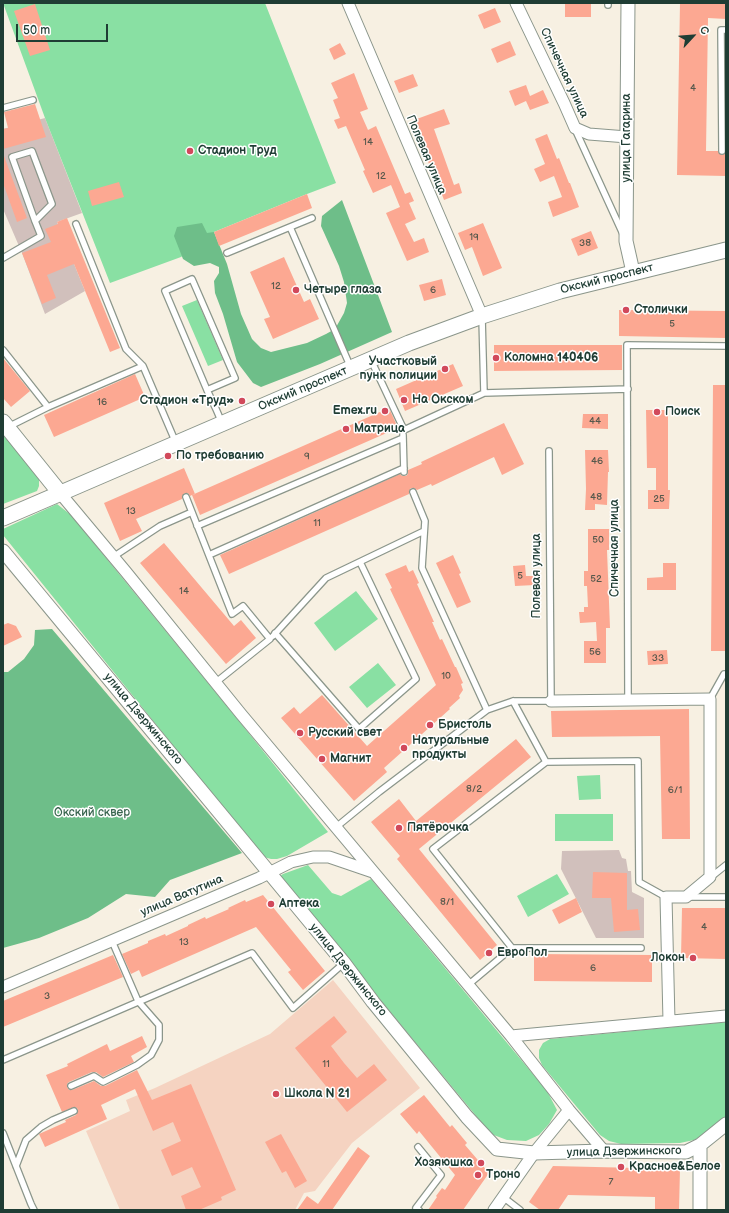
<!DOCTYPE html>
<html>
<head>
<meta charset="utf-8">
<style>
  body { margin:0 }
  #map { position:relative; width:729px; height:1213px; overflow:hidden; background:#f7f0e2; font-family:"Balsamiq Sans",sans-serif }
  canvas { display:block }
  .frame { position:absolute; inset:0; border:4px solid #1f3d34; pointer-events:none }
  .north { position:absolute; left:673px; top:16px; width:40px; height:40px; -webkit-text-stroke:3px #fff; paint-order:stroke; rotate:64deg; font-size:11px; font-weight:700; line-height:16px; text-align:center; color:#1f3d34 }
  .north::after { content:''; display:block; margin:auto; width:14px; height:18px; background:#1f3d34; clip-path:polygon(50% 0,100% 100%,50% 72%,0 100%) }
  .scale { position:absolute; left:16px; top:24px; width:92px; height:18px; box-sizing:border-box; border:2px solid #1f3d34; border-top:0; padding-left:5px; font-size:12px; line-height:14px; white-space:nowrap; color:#1f3d34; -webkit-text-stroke:3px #fff; paint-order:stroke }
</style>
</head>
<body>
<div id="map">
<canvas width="729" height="1213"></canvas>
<div class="frame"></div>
<div class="north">С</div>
<div class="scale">50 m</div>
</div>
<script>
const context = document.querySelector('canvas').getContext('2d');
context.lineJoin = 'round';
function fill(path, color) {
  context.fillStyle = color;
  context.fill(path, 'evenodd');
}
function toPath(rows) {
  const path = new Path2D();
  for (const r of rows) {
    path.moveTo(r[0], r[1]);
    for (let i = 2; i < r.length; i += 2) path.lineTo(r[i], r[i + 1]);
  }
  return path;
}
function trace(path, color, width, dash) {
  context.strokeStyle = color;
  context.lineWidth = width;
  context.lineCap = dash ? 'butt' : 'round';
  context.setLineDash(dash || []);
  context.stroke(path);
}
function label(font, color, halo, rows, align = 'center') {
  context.font = font + ' "Balsamiq Sans",sans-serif';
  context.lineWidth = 3;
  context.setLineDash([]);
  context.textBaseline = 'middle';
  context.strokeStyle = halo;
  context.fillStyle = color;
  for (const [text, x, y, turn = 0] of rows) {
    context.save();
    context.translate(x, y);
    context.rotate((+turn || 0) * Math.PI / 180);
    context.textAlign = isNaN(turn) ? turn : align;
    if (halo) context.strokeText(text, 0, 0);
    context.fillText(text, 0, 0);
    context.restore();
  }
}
const built = toPath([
  [333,980,420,1088,352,1143,315,1191,304,1193,295,1210,120,1210,86,1131,130,1111,126,1100,155,1088,270,1034]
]);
const industrial = toPath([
  [45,118,82,213,57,222,85,291,45,314,22,253,3,209,3,129],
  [619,850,622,858,626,859,628,871,631,871,632,892,644,898,644,938,596,938,561,869,562,851]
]);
const green = toPath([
  [3,3,265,3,336,183,307,194,214,232,181,257,110,283,45,118],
  [197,300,223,360,208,366,182,306],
  [3,434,39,479,39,486,37,491,3,504],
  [57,504,71,515,239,721,328,832,287,856,277,859,271,859,264,857,259,852,3,535,3,529],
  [356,591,378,619,335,651,314,623],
  [378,663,396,685,367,708,349,687],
  [600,775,601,799,579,800,577,776],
  [613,814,613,841,555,841,555,814],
  [308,865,332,893,341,896,371,879,547,1091,557,1110,549,1124,539,1135,526,1141,507,1140,491,1134,279,877,283,874],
  [557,874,569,894,528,917,517,896],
  [726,1022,726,1116,702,1136,694,1140,680,1143,621,1144,609,1141,600,1135,542,1065,539,1058,539,1050,543,1043,550,1039]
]);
const forest = toPath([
  [342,200,392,332,320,364,261,387,253,383,237,362,223,314,215,293,214,281,219,273,219,267,210,263,194,266,183,259,174,236,177,227,202,223,207,233,214,232,227,264,241,314,252,339,261,348,271,352,307,343,326,334,335,329,344,313,347,303,344,282,339,266,321,226,322,216],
  [52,629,242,853,170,880,155,897,126,894,88,918,39,938,3,948,3,672,8,672,24,659,34,645,35,630]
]);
const building = toPath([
  [565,3,588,3,588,4,591,4,591,17,565,17],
  [680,3,726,3,726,19,708,18,706,151,718,151,719,153,722,155,724,154,726,152,726,176,677,175],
  [35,4,50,50,30,56,14,11],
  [495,8,501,22,484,29,478,15],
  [510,41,516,55,497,63,491,49],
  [340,43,346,54,334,60,329,49],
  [354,73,368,109,360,112,368,130,376,126,405,194,410,192,414,201,409,203,416,219,405,224,414,242,424,238,429,252,407,261,386,213,400,207,391,185,373,193,363,171,365,170,346,126,338,129,334,120,340,118,333,100,338,98,331,83],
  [413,74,418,86,399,93,394,81],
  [526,85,530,96,543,90,549,103,530,110,526,101,515,106,509,91],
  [35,104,46,137,3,149,3,129,8,128,4,112],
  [444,109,450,124,434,129,454,185,459,183,462,193,444,200,435,176,433,176,414,120],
  [547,134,557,159,559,158,569,183,570,183,579,207,553,217,548,202,562,197,554,176,540,182,534,169,545,164,535,139],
  [4,156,27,218,17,222,3,183,3,157],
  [119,182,124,197,92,206,88,191],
  [307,194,312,208,219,246,214,232],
  [67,218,120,348,110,352,74,264,47,275,56,298,42,304,22,253,51,242,45,229,58,224,57,222],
  [483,223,502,268,483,276,472,247,465,250,458,233],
  [591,231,598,248,578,256,571,239],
  [284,257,304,302,310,299,319,319,273,339,264,319,270,317,250,272],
  [442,279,446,295,424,301,419,285],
  [619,310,726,311,726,338,619,336],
  [494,345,622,345,622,370,494,371],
  [3,358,30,391,11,407,3,398],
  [453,364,463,386,405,411,396,389],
  [135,374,145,397,54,437,44,415],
  [713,385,726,385,726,651,711,651],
  [389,408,398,428,200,515,192,495,190,496,188,493,185,493,182,496,182,499,136,519,142,531,120,541,104,503,184,468,195,494,192,495],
  [646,410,668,410,668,490,670,490,669,509,648,509,648,490,656,490,656,468,647,468],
  [583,414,608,414,608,429,582,428],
  [504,423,524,464,502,475,494,457,432,486,431,484,417,490,414,488,411,488,409,491,409,494,229,574,220,555,400,474,402,476,406,476,408,474,408,470,422,464,421,462],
  [585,450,608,450,609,472,608,472,607,505,595,504,595,510,585,510,586,489],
  [588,529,609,529,609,550,607,550,610,628,606,628,606,663,584,663,584,641,597,641,596,622,580,623,579,612,584,612,584,607,588,607,587,586,584,586,584,571,588,571],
  [164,543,234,626,241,620,256,638,226,664,140,563],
  [453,555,461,573,459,574,471,602,457,608,436,563],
  [663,563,676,563,676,590,647,590,647,578,663,577],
  [406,565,409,572,413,570,419,583,417,584,434,622,432,622,440,640,442,639,455,667,456,667,463,683,461,684,463,690,459,696,460,698,449,708,450,709,384,768,387,772,354,801,281,718,294,707,300,714,322,695,367,746,436,685,390,589,392,588,385,574],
  [525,565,526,576,535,576,535,585,515,586,513,566],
  [8,623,16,626,22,637,3,646,3,625],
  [667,650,668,664,648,665,647,651],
  [689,709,690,839,662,839,660,736,552,737,551,711],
  [516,739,531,757,419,849,497,945,480,960,397,859,400,856,371,822,399,799,416,821],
  [593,872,627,873,627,910,638,909,640,930,614,932,611,898,592,898],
  [263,895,325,971,303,990,288,972,291,970,256,927,142,977,139,970,131,974,122,954,148,943,148,941,165,934,166,936,188,926,188,925,205,917,206,919,229,909,228,908,245,900,246,902],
  [576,898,582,912,559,924,552,910],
  [682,908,726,908,726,959,681,958],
  [534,954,652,955,652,982,534,981],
  [113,955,123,977,3,1027,3,1001],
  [334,1016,347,1032,331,1046,344,1063,357,1078,374,1064,387,1080,347,1112,295,1048],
  [142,1036,147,1047,131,1056,134,1062,103,1077,96,1072,92,1072,69,1082,67,1084,67,1087,69,1090,72,1090,94,1081,101,1086,105,1086,137,1070,152,1100,191,1084,236,1190,221,1197,222,1200,199,1210,186,1210,181,1196,201,1187,192,1167,172,1176,161,1150,181,1141,173,1122,153,1131,135,1089,101,1105,107,1119,45,1147,39,1134,66,1122,65,1120,76,1115,78,1111,77,1108,74,1107,62,1112,46,1075,68,1066,67,1064,107,1044,110,1051],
  [424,1095,450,1127,452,1125,467,1143,465,1145,489,1173,463,1210,428,1210,437,1197,436,1196,442,1188,445,1190,455,1175,419,1131,417,1134,400,1114],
  [281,1134,307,1181,295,1188,286,1171,282,1173,265,1142],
  [358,1147,370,1156,332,1210,297,1210,307,1196,318,1204],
  [553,1166,680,1169,679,1210,655,1210,655,1197,568,1195,558,1210,540,1210,529,1202]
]);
const service = toPath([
  [608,5,608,3],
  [3,108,33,100],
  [575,129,623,234],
  [722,151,721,30,726,30],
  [312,218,290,227,351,368],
  [76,224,126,349,143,366,176,443],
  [227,253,290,227],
  [3,258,41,236,35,221,12,157,32,151,52,204,35,221],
  [482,317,484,393],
  [3,350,48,407,143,366],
  [371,360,404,430,484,393,628,389],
  [207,390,235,378,192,279,165,291,207,390,216,409,222,423],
  [8,429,12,425,48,407],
  [403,435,404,472],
  [413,492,425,521,422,568,487,710],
  [186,497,232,614,243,606,270,639,215,683],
  [197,526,403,438],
  [209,555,404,468],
  [113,557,160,526,192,512],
  [275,633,359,729,416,679,360,562],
  [273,636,326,578,424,531],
  [710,699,724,674,726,674],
  [628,700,627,345,726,346],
  [513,701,546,762],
  [335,828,379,792,487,710,513,701,551,701,549,451],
  [711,877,726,865],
  [688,897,726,897],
  [512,948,433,849,546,762,638,761,639,882,666,897],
  [468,985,512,948,641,948],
  [3,1060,252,953,293,1008,344,963],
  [71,1086,94,1076,103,1082,137,1065,151,1055,159,1040,159,1025,138,1001,112,941],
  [3,1133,31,1204,34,1210],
  [418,1147,441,1175,416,1208,419,1210],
  [16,1166,26,1140,41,1127,53,1120,74,1111],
  [503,1197,520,1210]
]);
const minor = toPath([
  [348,3,482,316],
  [516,3,564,103,575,128,589,134,627,137],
  [60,493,126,572,241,714,511,1036,726,1016],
  [551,701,710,699,710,877,686,897,666,897,669,1021],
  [3,987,259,878,291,862,313,857,329,857,373,872],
  [511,1036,569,1110,604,1151],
  [494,1210,534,1153,569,1110]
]);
const tertiary = toPath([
  [628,3,626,241,633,272],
  [3,551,344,963,373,1002,467,1117,497,1149,534,1153,604,1151,686,1152,700,1145,726,1124],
  [700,1210,700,1145]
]);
const secondary = toPath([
  [3,422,60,493],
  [3,518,409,343,482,316,560,291,726,250]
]);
const markers = [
  [190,151,4,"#d1495b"],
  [296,290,4,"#d1495b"],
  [626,310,4,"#d1495b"],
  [496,358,4,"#d1495b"],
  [445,369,4,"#d1495b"],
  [404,400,4,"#d1495b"],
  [242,401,4,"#d1495b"],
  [385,411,4,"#d1495b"],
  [657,412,4,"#d1495b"],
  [346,429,4,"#d1495b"],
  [168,456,4,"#d1495b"],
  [430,725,4,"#d1495b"],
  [300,733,4,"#d1495b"],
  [404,748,4,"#d1495b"],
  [322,759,4,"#d1495b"],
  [399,828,4,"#d1495b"],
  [271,904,4,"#d1495b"],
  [489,953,4,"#d1495b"],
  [693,958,4,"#d1495b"],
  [276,1094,4,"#d1495b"],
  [481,1163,4,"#d1495b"],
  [621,1167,4,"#d1495b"],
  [478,1175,4,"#d1495b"]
];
const numberNames = [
  ["4",693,88],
  ["14",368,142],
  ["12",381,176],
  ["19",474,237],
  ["38",585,243],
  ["12",276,286],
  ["6",433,290],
  ["5",672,324],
  ["16",102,402],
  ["44",595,421],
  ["9",307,456],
  ["46",597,461],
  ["48",596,497],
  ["25",659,499],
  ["13",131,511],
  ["11",317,523],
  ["50",598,540],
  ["5",520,576],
  ["52",596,579],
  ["14",184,591],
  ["56",595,652],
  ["33",658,658],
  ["10",446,676],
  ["8/2",474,789],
  ["6/1",675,790],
  ["8/1",447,902],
  ["4",704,927],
  ["13",184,942],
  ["6",593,968],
  ["3",47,996],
  ["11",326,1064],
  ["7",611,1182]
];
const streetNames = [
  ["Спичечная улица",564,73,65],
  ["улица Гагарина",627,138,-90],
  ["Полевая улица",426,155,67],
  ["Окский проспект",607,279,-14],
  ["Окский проспект",303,389,-23],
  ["Спичечная улица",615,548,-90],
  ["Полевая улица",537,576,-90],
  ["улица Дзержинского",143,719,50],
  ["улица Ватутина",182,896,-23],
  ["улица Дзержинского",348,970,51],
  ["улица Дзержинского",624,1152,-1]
];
const poiNames = [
  ["Стадион Труд",198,151],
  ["Четыре глаза",304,290],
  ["Столички",634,310],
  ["Коломна 140406",504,358],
  ["Участковый",437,362,"right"],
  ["пунк полиции",437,376,"right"],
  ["На Окском",412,400],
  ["Стадион «Труд»",234,401,"right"],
  ["Emex.ru",377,411,"right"],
  ["Поиск",665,412],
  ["Матрица",354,429],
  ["По требованию",176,456],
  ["Бристоль",438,725],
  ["Русский свет",308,733],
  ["Натуральные",412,741],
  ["продукты",412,755],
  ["Магнит",330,759],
  ["Пятёрочка",407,828],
  ["Аптека",279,904],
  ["ЕвроПол",497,953],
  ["Локон",685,958,"right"],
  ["Школа N 21",284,1094],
  ["Хозяюшка",473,1163,"right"],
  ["Красное&Белое",629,1167],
  ["Троно",486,1175]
];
const parkNames = [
  ["Окский сквер",92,813]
];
fill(built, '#f5d3c1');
fill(industrial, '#d1c0bc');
fill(green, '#89e0a3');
fill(forest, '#6ebe89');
fill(building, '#fca892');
trace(service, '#8b968b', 8);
trace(minor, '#8b968b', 13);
trace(tertiary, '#8b968b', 15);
trace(secondary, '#8b968b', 17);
trace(service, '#fff', 5.5);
trace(minor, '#fff', 11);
trace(tertiary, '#fff', 13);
trace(secondary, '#fff', 15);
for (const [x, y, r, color] of markers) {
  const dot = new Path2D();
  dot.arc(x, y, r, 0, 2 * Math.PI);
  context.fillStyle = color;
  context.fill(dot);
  trace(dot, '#fff', 1.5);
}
label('10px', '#56584c', null, numberNames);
label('12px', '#1f3d34', '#fff', streetNames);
label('bold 12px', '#1f3d34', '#fff', poiNames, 'left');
label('12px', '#3a6650', '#fff', parkNames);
</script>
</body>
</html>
